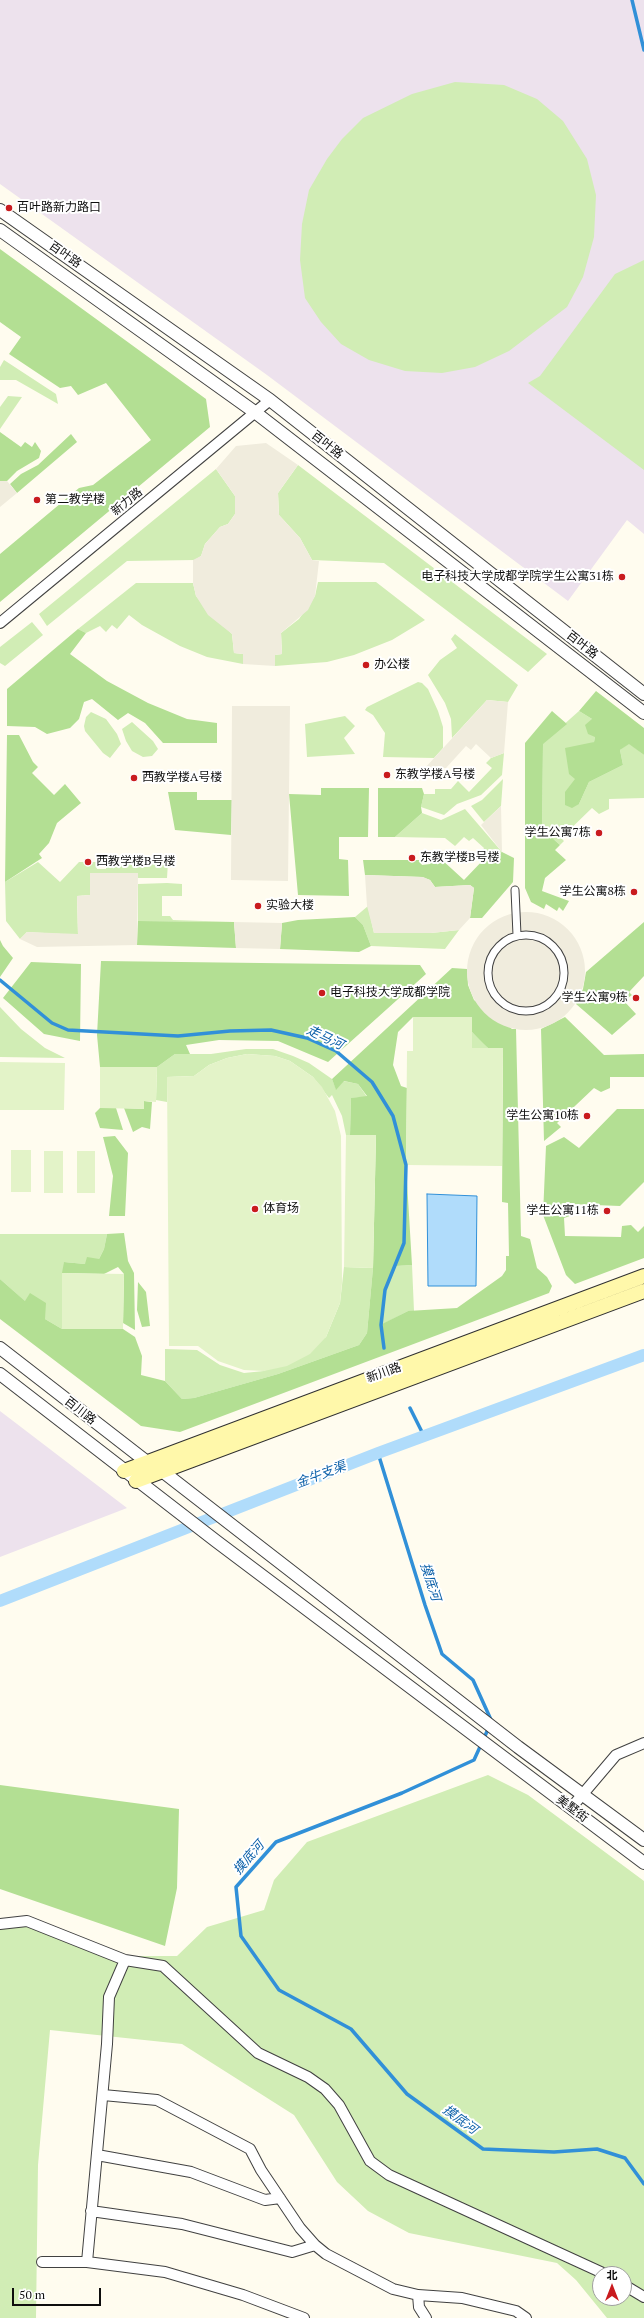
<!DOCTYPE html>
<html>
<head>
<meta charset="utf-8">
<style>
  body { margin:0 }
  #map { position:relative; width:644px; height:2318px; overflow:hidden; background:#fffcef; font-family:"PT Serif","Noto Sans SC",serif }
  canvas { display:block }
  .north { position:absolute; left:592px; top:2266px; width:40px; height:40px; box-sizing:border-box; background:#fff; border:1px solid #9f9f9f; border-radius:50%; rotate:0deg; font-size:11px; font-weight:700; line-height:16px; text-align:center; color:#0e0e0e }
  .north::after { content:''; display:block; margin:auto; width:14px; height:18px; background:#c91b1e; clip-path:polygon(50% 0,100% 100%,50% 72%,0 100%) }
  .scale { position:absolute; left:12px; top:2288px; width:89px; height:18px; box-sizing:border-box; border:2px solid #0e0e0e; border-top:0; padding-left:5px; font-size:12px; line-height:14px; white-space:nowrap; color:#0e0e0e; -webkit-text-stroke:3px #fff; paint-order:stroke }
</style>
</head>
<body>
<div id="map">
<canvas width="644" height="2318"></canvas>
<div class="north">北</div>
<div class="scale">50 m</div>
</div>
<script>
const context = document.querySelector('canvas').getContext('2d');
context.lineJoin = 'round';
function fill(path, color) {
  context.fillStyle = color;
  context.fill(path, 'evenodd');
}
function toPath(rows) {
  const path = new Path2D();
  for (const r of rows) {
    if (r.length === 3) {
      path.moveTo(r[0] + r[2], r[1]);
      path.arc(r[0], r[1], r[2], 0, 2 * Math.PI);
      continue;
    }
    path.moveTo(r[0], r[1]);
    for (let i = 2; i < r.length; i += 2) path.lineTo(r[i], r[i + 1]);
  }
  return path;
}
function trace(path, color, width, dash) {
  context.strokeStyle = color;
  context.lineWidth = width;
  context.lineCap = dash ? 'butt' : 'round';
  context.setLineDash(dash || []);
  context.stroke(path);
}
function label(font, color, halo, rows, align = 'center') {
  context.font = font + ' "PT Serif","Noto Sans SC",serif';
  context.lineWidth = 4;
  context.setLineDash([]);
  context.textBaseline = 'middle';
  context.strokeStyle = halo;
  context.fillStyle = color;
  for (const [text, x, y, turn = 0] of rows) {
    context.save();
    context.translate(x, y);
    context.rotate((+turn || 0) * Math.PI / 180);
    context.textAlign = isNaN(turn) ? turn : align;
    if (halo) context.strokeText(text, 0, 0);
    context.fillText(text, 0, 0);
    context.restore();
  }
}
const industrial = toPath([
  [0,0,644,0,644,534,627,520,568,601,267,375,0,184],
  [0,1411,127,1508,0,1557]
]);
const green = toPath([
  [455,82,504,85,537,99,563,121,587,159,596,195,594,237,583,277,567,307,509,351,475,367,442,373,405,371,369,360,341,344,321,322,305,298,300,260,302,224,309,190,327,159,342,139,363,118,412,94],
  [644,260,644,470,528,383,540,376,615,274],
  [4,360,56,394,58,404,16,380,0,380,0,367],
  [8,396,22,397,0,429,0,407],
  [298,465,547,654,528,672,384,563,312,560,300,538,279,515,278,493],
  [216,469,235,496,235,514,228,524,220,527,205,544,201,556,195,560,127,561,47,626,39,614],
  [318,582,376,582,425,620,392,640,354,655,327,662,275,666,275,655,282,654,281,633,299,619,315,596],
  [136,583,193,583,196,596,232,634,234,653,243,654,243,664,207,657,180,646,142,625,129,615,117,629,112,625,106,632,100,626,86,633,78,629],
  [32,622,43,635,5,666,0,663,0,647],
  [455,634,518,685,508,702,487,700,452,738,451,719,445,703,428,675,440,660,457,648,451,639],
  [418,682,422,683,428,689,438,711,443,727,443,748,434,758,383,757,385,733,373,715,365,710,367,707],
  [579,711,592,719,595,737,594,742,589,745,575,779,579,804,589,782,623,765,620,750,629,743,644,755,644,798,609,799,609,809,599,814,592,808,561,838,564,841,560,845,550,836,542,837,543,743],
  [91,712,106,719,117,734,121,744,110,758,103,753,85,731,84,726,86,717],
  [345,716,355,726,344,738,355,754,307,757,305,724],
  [132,722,153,741,158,749,152,756,143,757,132,751,126,741,122,729],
  [504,753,502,775,481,795,457,804,444,815,421,807,424,794,435,794,435,789,451,789,458,781,469,792,492,768,486,763,491,758],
  [503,779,501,806,484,822,471,806,482,800],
  [465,809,502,852,485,858,481,854,484,848,473,838,469,841,464,837,455,846,445,838,395,837,422,813,441,820],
  [38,862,60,882,79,862,96,862,97,869,106,869,106,862,168,862,167,878,138,878,138,874,90,895,77,896,78,935,27,932,20,939,6,921,5,882],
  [167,883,182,884,182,896,162,896,162,916,170,916,173,920,234,922,138,921,138,884],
  [368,906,374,933,431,933,459,930,445,949,371,946,363,925,355,917],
  [0,1007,21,1029,45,1048,65,1058,0,1057],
  [472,1032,483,1042,488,1048,472,1048],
  [246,1049,273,1049,293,1056,309,1063,332,1079,336,1089,343,1081,358,1084,367,1097,351,1098,350,1135,346,1135,342,1116,332,1095,329,1098,313,1077,290,1061,275,1056,247,1054,227,1058,209,1065,194,1076,167,1077,167,1102,156,1100,157,1067,175,1054,211,1054],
  [0,1234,107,1234,104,1249,99,1259,85,1264,64,1262,62,1329,45,1319,0,1279],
  [412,1265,414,1311,408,1311,381,1325,385,1290,396,1266],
  [344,1267,373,1268,367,1333,359,1345,278,1374,194,1398,182,1399,165,1381,165,1349,197,1350,220,1365,244,1373,264,1371,326,1337,340,1303],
  [488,1775,528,1795,644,1881,644,2318,607,2318,576,2280,557,2263,409,2233,368,2211,337,2182,294,2115,182,2044,50,2030,38,2165,36,2318,0,2318,0,1918,113,1956,177,1956,207,1927,264,1910,274,1880,307,1842],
  [600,2274,624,2274,624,2298,600,2298]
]);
const forest = toPath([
  [0,249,206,399,210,427,0,602,0,554,79,488,93,485,151,440,106,383,78,395,71,386,60,388,9,354,21,337,0,322],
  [0,432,21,447,25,442,32,447,35,442,41,451,39,458,17,471,7,481,0,481],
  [71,434,77,442,17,493,10,484,21,474,38,465],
  [78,629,86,633,70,654,107,681,148,703,187,719,217,723,217,743,163,743,145,723,128,713,118,720,92,699,84,702,79,719,70,728,47,734,35,727,7,726,7,689],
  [596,691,644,728,644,755,629,744,620,750,623,765,589,782,579,804,572,808,565,805,565,792,575,779,569,774,565,748,594,742,595,737,588,734,585,725,592,719,579,711],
  [552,711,567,724,543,744,542,837,550,836,560,845,555,850,566,860,545,878,542,891,569,901,563,911,559,907,557,911,546,904,544,909,531,902,525,888,525,743],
  [7,735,19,735,33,762,38,767,32,773,54,795,65,784,81,803,57,823,49,843,39,854,42,858,5,882],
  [321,788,369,788,368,837,339,837,339,859,348,860,349,896,298,895,289,794,321,795],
  [378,788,422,788,424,794,421,807,422,813,395,837,378,837],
  [168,792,197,792,197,800,232,800,231,835,175,830],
  [502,852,514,858,513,882,482,918,470,918,474,888,470,885,435,887,430,880,422,877,365,875,363,860,419,860,422,865,430,864,430,859,441,859,464,880,485,858],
  [355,917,363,925,371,946,359,952,280,949,282,923,298,920],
  [138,921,234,922,236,948,137,945],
  [644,922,644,976,629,992,632,995,624,1001,636,1014,612,1035,576,1004,583,989,586,972],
  [0,940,3,946,13,958,0,977],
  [101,961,420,965,426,974,328,1062,278,1041,219,1040,186,1045,190,1054,175,1054,157,1067,100,1067,97,1035],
  [31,962,81,964,80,1041,44,1034,3,998],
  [452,968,467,969,468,985,474,1000,512,1029,516,1029,521,1236,530,1239,537,1268,547,1277,552,1286,549,1293,180,1432,141,1426,0,1319,0,1279,25,1301,30,1293,46,1303,45,1319,62,1329,123,1329,135,1337,142,1356,141,1375,165,1381,182,1399,194,1398,278,1374,359,1345,367,1333,373,1268,376,1135,350,1135,351,1098,367,1096,358,1084,344,1081,336,1090,332,1079],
  [413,1017,472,1018,472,1032,488,1048,503,1048,502,1202,508,1203,509,1256,506,1256,506,1270,502,1276,457,1308,408,1311,382,1324,385,1290,396,1266,412,1265,406,1165,407,1088,401,1086,393,1065,398,1032],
  [565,1017,604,1055,644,1054,644,1077,610,1077,610,1088,601,1092,594,1088,557,1123,561,1127,544,1141,541,1029],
  [144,1101,152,1102,150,1129,142,1127,133,1132,124,1108,144,1109],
  [100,1108,116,1108,123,1130,100,1128,95,1113],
  [617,1109,644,1109,644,1182,620,1206,570,1204,570,1216,564,1218,565,1236,621,1237,622,1226,631,1225,638,1232,644,1226,644,1258,575,1284,566,1275,543,1215,546,1146,564,1137,579,1148],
  [115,1136,128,1153,125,1216,109,1216,113,1176,103,1137],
  [124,1233,128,1261,134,1273,135,1330,123,1323,124,1274,118,1267,104,1274,62,1273,64,1262,85,1264,87,1257,99,1259,104,1249,107,1234],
  [138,1282,146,1292,150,1326,142,1327,137,1310],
  [0,1785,179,1809,177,1888,165,1946,0,1889]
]);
const pitch = toPath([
  [413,1017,472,1017,472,1048,503,1048,502,1166,406,1165,407,1051,413,1051],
  [247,1054,275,1056,290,1061,313,1077,322,1087,335,1111,341,1136,342,1283,340,1303,326,1337,310,1354,287,1366,264,1371,244,1370,218,1361,198,1346,169,1346,167,1077,194,1076,209,1065,227,1058],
  [0,1062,65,1063,64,1110,0,1110],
  [100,1067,157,1067,156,1102,144,1101,144,1109,100,1108],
  [346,1135,376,1135,373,1268,344,1267],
  [11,1150,31,1150,31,1192,11,1192],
  [44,1151,63,1151,63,1193,44,1193],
  [77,1151,95,1151,95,1193,77,1193],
  [62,1273,124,1274,123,1329,62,1329]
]);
const plaza = toPath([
  [266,443,298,465,278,493,279,515,300,538,312,560,319,561,315,596,308,610,281,633,282,654,275,655,275,666,243,664,243,654,234,653,232,634,208,615,196,596,193,583,193,560,201,556,205,544,220,527,228,524,235,514,235,496,216,469,236,446],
  [0,481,7,481,17,493,0,507],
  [487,700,508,702,504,753,491,758,476,744,471,750,466,746,446,768,425,768],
  [232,706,290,706,288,881,231,880],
  [501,806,502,852,481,825],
  [90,873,138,873,137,945,37,947,20,939,27,932,78,934,77,896,90,895],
  [365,875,423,877,430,880,435,887,470,885,474,888,470,918,459,930,431,933,374,933,367,906],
  [526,971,59],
  [234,922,282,923,280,949,236,948]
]);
const water = toPath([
  [427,1194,477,1196,476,1286,428,1286,427,1194]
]);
const stream = toPath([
  [632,0,644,50],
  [0,980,52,1023,68,1030,178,1036,230,1031,271,1030,307,1038,336,1051,372,1082,393,1116,406,1165,404,1243,385,1290,381,1325,384,1348],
  [410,1408,424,1436],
  [378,1453,425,1605,442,1654,473,1680,492,1722],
  [489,1727,474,1760,402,1793,276,1842,236,1887,241,1936,279,1990,351,2029,407,2094,483,2149,554,2152,597,2149,625,2158,644,2184]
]);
const canal = toPath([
  [0,1601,378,1453,644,1355]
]);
const pedestrian = toPath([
  [515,890,517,935],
  [526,973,38]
]);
const minor = toPath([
  [0,623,270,400],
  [571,1808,616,1755,644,1743],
  [0,1924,27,1921,125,1960],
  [103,2095,157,2100,250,2149,261,2170,300,2228,315,2245,326,2254,393,2289,418,2295,462,2298,516,2311,526,2318],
  [97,2155,191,2172,265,2200,280,2198],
  [91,2211,182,2224,292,2252,315,2245],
  [42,2262,87,2262,165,2272,243,2295,304,2318],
  [87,2262,107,2044,109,1997,125,1960,163,1966,258,2053,308,2077,325,2089,339,2105,370,2161,389,2175,605,2274],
  [624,2285,644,2297],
  [418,2295,419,2307,426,2318]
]);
const tertiary = toPath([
  [0,210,270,400,644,694],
  [0,230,256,413,644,713],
  [0,1348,147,1462,162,1471,518,1747,644,1840],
  [0,1374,216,1541,644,1863]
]);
const secondary = toPath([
  [124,1471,644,1276],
  [136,1481,644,1291]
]);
const markers = [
  [9,208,4,"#c91b1e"],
  [37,500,4,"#c91b1e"],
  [622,577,4,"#c91b1e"],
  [366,665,4,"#c91b1e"],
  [387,775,4,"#c91b1e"],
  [134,778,4,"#c91b1e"],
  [599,833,4,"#c91b1e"],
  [412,858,4,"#c91b1e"],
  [88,862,4,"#c91b1e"],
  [634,892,4,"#c91b1e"],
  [258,906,4,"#c91b1e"],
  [322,993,4,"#c91b1e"],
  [636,998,4,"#c91b1e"],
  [587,1116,4,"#c91b1e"],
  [255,1209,4,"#c91b1e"],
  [607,1211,4,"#c91b1e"]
];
const poiNames = [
  ["百叶路新力路口",17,208],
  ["第二教学楼",45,500],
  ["电子科技大学成都学院学生公寓31栋",614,577,"right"],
  ["办公楼",374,665],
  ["东教学楼A号楼",395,775],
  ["西教学楼A号楼",142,778],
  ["学生公寓7栋",591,833,"right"],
  ["东教学楼B号楼",420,858],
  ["西教学楼B号楼",96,862],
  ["学生公寓8栋",626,892,"right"],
  ["实验大楼",266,906],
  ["电子科技大学成都学院",330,993],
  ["学生公寓9栋",628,998,"right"],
  ["学生公寓10栋",579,1116,"right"],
  ["体育场",263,1209],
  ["学生公寓11栋",599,1211,"right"]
];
const streetNames = [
  ["百叶路",65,255,35],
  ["百叶路",327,445,38],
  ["新力路",127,502,-39],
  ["百叶路",582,645,38],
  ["新川路",384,1373,-20],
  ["百川路",80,1411,38],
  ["美墅街",572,1809,37]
];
const waterNames = [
  ["走马河",325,1038,25],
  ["金牛支渠",321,1475,-21],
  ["摸底河",430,1582,72],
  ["摸底河",249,1858,-49],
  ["摸底河",460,2120,36]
];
fill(industrial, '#ede2ed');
fill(green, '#d1edb5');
fill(forest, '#b3df93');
fill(pitch, '#e3f3c8');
fill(plaza, '#f0ecdd');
fill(water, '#b0dcfb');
trace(water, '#3190d8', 1);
trace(stream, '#3190d8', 3.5);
trace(canal, '#b0dcfb', 12);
trace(pedestrian, '#414141', 9);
trace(minor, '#414141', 12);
trace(tertiary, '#414141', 14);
trace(secondary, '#303030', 16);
trace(pedestrian, '#fff', 7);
trace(minor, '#fff', 10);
trace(tertiary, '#fff', 12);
trace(secondary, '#fff8aa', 14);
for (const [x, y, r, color] of markers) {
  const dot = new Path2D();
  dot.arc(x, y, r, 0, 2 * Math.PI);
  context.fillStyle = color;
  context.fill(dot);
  trace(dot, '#fff', 1.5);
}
label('12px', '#0e0e0e', '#fff', poiNames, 'left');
label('12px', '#0e0e0e', '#fff', streetNames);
label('italic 13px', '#0d61aa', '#fff', waterNames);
</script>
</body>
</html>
